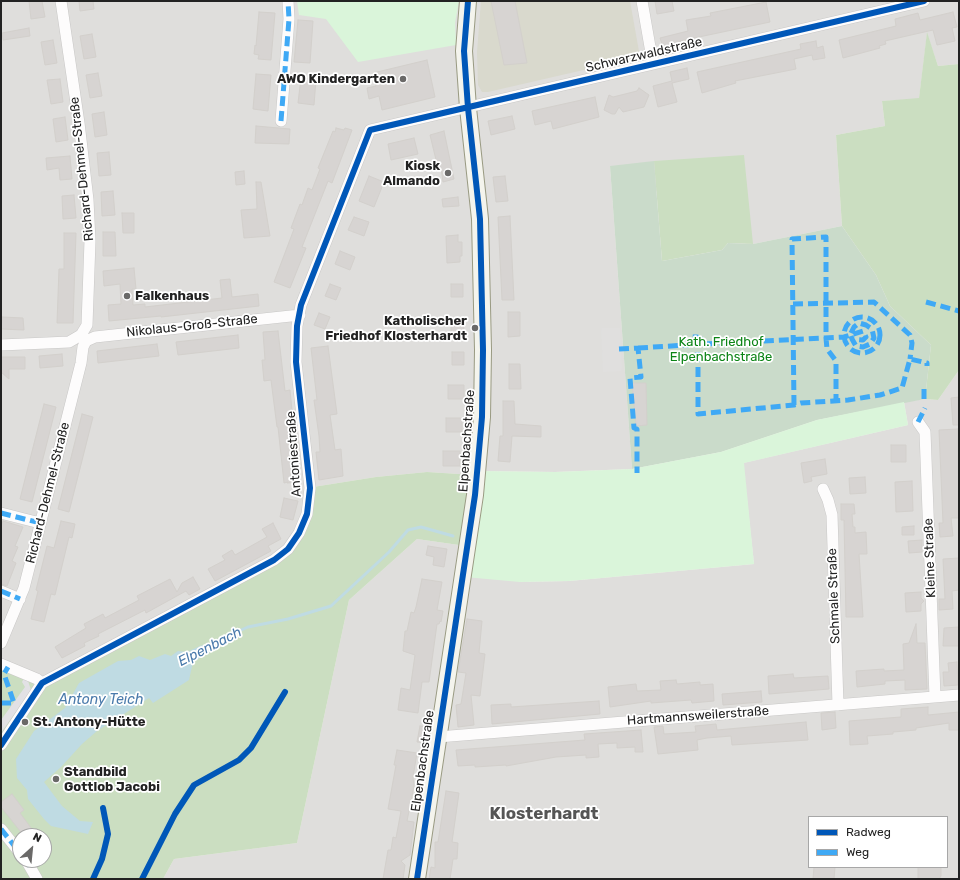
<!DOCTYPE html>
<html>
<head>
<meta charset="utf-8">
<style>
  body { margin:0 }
  #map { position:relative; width:960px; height:880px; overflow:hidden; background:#f0eeeb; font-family:Rubik,sans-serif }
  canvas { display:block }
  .frame { position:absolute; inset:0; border:2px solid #222; pointer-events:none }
  .legend { position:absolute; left:808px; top:816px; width:140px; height:52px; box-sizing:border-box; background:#fff; border:1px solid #a7a7a7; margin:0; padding:5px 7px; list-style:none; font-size:12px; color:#222 }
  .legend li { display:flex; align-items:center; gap:8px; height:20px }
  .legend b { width:20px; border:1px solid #a7a7a7 }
  .north { position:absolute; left:12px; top:828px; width:40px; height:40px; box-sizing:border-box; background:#fff; border:1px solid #a7a7a7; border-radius:50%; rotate:27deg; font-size:11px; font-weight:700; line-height:16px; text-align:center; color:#222 }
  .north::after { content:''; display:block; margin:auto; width:14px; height:18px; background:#6a6968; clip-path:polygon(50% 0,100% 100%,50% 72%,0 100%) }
</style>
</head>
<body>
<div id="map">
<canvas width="960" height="880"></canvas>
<div class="frame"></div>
<ul class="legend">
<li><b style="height:5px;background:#0057b8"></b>Radweg</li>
<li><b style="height:5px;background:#3fa9f5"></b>Weg</li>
</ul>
<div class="north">N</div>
</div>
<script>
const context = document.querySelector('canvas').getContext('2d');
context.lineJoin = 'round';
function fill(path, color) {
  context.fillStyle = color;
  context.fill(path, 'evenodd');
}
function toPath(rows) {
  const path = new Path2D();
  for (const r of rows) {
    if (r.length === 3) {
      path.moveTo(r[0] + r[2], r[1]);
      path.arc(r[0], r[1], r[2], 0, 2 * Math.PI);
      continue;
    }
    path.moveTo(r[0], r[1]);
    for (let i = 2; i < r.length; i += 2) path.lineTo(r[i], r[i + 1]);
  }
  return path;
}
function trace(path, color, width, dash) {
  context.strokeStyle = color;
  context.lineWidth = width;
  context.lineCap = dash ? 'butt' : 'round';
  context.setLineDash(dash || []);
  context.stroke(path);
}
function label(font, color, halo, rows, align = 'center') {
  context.font = font + ' Rubik,sans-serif';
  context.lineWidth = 3.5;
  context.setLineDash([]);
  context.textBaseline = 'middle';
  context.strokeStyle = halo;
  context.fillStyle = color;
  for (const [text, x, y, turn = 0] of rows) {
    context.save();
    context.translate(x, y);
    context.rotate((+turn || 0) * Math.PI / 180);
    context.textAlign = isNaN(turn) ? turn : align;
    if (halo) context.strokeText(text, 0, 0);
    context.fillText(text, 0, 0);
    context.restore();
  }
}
const residential = toPath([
  [1,1,959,1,959,64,938,66,927,34,919,99,882,101,885,126,836,135,842,226,753,244,610,166,632,469,555,472,477,471,475,475,427,472,376,477,313,487,304,515,286,548,42,678,1,662],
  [959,370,959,879,163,879,174,859,297,843,349,600,417,539,466,546,520,582,569,581,754,564,743,463,908,425,904,402,925,399,938,400],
  [809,817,947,817,947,867,809,867]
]);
const construction = toPath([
  [481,1,630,1,640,57,488,92,482,92,478,85,477,52]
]);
const forest = toPath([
  [927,32,938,66,959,64,959,370,938,400,925,399,931,345,890,306,876,275,842,226,836,135,885,126,882,101,919,98],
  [744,155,753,244,728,243,722,250,662,261,654,161],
  [427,472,475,475,466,546,417,539,349,600,297,843,174,859,163,879,1,879,1,666,45,686,290,549,313,487,376,477],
  [20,836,44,836,44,860,20,860]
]);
const cemetery = toPath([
  [654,161,662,261,722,250,728,243,753,244,842,226,876,275,890,306,931,345,925,399,817,420,721,452,632,469,610,166]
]);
const park = toPath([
  [297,1,459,1,455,23,456,45,358,62,326,19,299,15],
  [904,402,908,425,744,463,754,564,569,581,520,582,465,577,479,471,555,472,632,469,721,452,817,420]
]);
const parking = toPath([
  [601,328,620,328,622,371,603,372]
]);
const plaza = toPath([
  [24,678,28,681,31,690,1,733,1,720,25,687,22,682]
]);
const water = toPath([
  [216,641,212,651,193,662,189,680,153,703,149,698,97,731,82,744,61,767,44,782,62,806,80,821,93,822,88,834,51,826,44,819,28,799,27,790,17,778,16,759,34,731,65,708,79,683,118,661,131,660,139,656,150,660,165,654,171,656,178,651,187,652,200,646]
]);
const stream = toPath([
  [212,643,248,627,288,619,331,606,389,552,408,530,421,527,453,536]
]);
const building = toPath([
  [29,1,42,1,45,17,31,19,29,1],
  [79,1,93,1,94,9,80,11,79,1],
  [491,1,515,1,527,63,504,65,491,1],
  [655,1,672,1,674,11,657,14,655,1],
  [766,2,770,22,680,41,682,47,665,51,663,44,662,44,660,38,688,31,686,20,711,16,710,13,766,2],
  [259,12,275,13,271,60,258,59,259,55,254,54,255,45,256,46,259,12],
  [953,12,957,27,952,28,955,41,937,45,933,30,885,41,886,44,879,46,880,48,843,58,839,40,896,26,895,19,918,13,920,20,953,12],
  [298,20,313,21,310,63,294,62,298,20],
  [29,28,30,36,3,40,2,33,29,28],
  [92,34,96,57,84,59,80,36,92,34],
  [53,40,57,63,45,65,41,42,53,40],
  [816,41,817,48,823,46,825,58,813,60,812,55,794,59,796,69,735,81,736,83,702,93,697,72,801,49,800,44,816,41],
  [427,60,435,97,382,110,379,96,369,99,367,88,376,86,373,73,427,60],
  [687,68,689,79,672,83,677,102,658,107,653,86,672,81,670,72,687,68],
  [98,73,102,96,90,98,86,75,98,73],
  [256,74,271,75,268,111,253,109,256,74],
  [301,78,316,79,314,105,298,103,301,78],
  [60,79,63,102,51,104,47,80,60,79],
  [639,88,649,95,644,107,623,112,619,107,615,114,612,114,604,110,609,95,613,97,637,91,639,88],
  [595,97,599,117,553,129,551,121,535,125,532,111,595,97],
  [104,112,107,135,95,137,92,114,104,112],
  [512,116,515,129,491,135,488,121,512,116],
  [65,117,68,140,56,142,53,119,65,117],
  [256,126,290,129,289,144,255,143,256,126],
  [336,128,344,130,345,128,352,130,332,183,328,181,302,247,306,248,290,288,274,282,294,229,291,228,300,204,302,205,308,188,312,190,320,169,318,168,333,131,335,132,336,128],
  [444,131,454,179,443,182,441,168,438,168,430,135,444,131],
  [414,138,418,154,391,160,388,144,414,138],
  [109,152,111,175,99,176,97,153,109,152],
  [70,156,72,179,60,180,59,168,47,170,46,158,70,156],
  [244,171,245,184,236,185,235,172,244,171],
  [369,176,384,182,374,207,359,201,369,176],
  [505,176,508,201,496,202,493,177,505,176],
  [256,182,261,182,270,236,244,238,241,210,257,209,256,182],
  [113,191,115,215,102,216,101,192,113,191],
  [74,195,76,218,63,219,62,196,74,195],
  [458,197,459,206,443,207,442,199,458,197],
  [122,213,134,213,134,233,123,233,122,213],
  [510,216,514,300,502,300,498,217,510,216],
  [354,217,369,222,364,236,348,230,354,217],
  [103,232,115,232,116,256,103,256,103,232],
  [64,233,76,233,73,323,57,323,59,269,64,269,64,233],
  [458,235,458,242,462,242,462,256,460,256,460,262,447,263,446,236,458,235],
  [340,251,355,257,350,270,335,264,340,251],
  [134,268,136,289,132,289,133,305,145,304,145,307,222,298,220,280,230,279,232,297,258,294,259,306,161,317,161,316,109,321,108,305,121,304,120,284,104,286,103,271,134,268],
  [330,284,341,288,336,300,325,296,330,284],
  [451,284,463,284,463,297,451,297,451,284],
  [508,312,520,312,520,336,508,337,508,312],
  [319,313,330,317,325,329,314,325,319,313],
  [2,317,23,318,24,330,1,329,2,317],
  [451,319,463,319,464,332,451,332,451,319],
  [278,331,285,391,290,390,299,482,287,483,288,482,284,483,278,427,277,427,271,380,264,381,262,360,265,360,263,332,278,331],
  [238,335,239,348,178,355,176,342,238,335],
  [157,344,159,356,98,363,97,351,157,344],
  [328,346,337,414,330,415,335,450,341,449,343,476,319,480,316,452,320,452,319,436,314,400,317,400,311,348,328,346],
  [452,352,464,352,464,365,452,365,452,352],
  [62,354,63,366,40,368,39,356,62,354],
  [1,357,25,357,25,369,9,369,9,379,1,372,1,357],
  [509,364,520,364,521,389,509,389,509,364],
  [632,383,646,383,647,425,636,426,632,383],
  [448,385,464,385,464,399,448,399,448,385],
  [959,397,959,425,953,425,951,398,959,397],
  [503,401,514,401,515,424,541,426,541,437,512,436,510,462,498,461,500,436,503,436,503,401],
  [44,404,56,407,32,502,20,499,44,404],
  [82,414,93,417,69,512,58,509,82,414],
  [446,418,462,418,462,432,446,432,446,418],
  [958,429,959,518,951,518,953,536,940,537,939,523,943,523,939,430,958,429],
  [891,445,906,445,906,462,891,462,891,445],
  [443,451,460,451,460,466,443,466,443,451],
  [825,459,827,474,811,477,812,481,804,483,801,463,825,459],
  [865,477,866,493,850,494,849,478,865,477],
  [912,481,913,511,896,512,895,482,912,481],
  [284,498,298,501,293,520,280,517,284,498],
  [841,504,854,504,855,514,852,514,853,527,855,527,855,533,866,532,867,554,859,554,863,617,846,617,844,520,841,520,841,504],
  [3,521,23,527,15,546,18,547,12,561,16,563,7,586,1,584,1,526,3,521],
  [61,521,75,524,72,538,69,537,55,595,51,594,44,622,31,619,38,591,36,590,47,546,54,548,61,521],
  [273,523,281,539,268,546,271,551,215,581,208,569,225,560,222,556,232,550,235,555,267,537,262,529,273,523],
  [914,526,914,535,902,535,902,527,914,526],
  [922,540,922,552,909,553,908,541,922,540],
  [428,546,447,549,444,567,433,565,434,557,426,555,428,546],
  [959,558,959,590,952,591,953,609,939,610,939,599,945,599,943,559,959,558],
  [193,577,200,589,189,595,186,591,146,613,145,610,98,634,99,636,84,643,85,646,62,658,55,647,86,628,84,624,103,614,105,618,139,600,137,596,170,579,177,592,182,583,193,577],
  [422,579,442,582,437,610,443,611,441,622,440,621,439,624,437,624,429,682,422,682,418,713,398,710,401,688,410,690,415,655,403,651,405,631,407,631,411,612,414,613,416,607,422,579],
  [921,592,921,598,924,601,921,604,921,611,906,612,905,593,921,592],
  [467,619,482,621,479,653,485,654,480,696,471,695,474,725,458,727,456,705,461,704,466,673,458,672,467,619],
  [916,624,917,643,925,643,927,689,905,690,905,680,885,681,885,684,857,687,856,671,884,669,884,671,904,670,903,644,909,643,916,624],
  [959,627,959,646,943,646,944,628,959,627],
  [957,662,958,685,944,686,943,672,949,672,948,663,957,662],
  [793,674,794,678,828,676,829,689,769,694,768,676,793,674],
  [676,680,677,684,700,682,700,685,713,684,714,701,692,703,691,700,651,703,651,701,610,707,608,687,636,684,637,691,661,690,660,681,676,680],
  [761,691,762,702,723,705,722,694,761,691],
  [599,701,600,714,492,724,491,705,511,704,511,707,599,701],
  [928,707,928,715,959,712,959,730,949,730,949,723,916,728,916,730,893,732,893,734,867,736,868,744,850,745,849,721,901,717,901,709,928,707],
  [835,712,836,728,822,730,821,713,835,712],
  [806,722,808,740,732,745,731,736,707,738,697,740,698,750,658,754,654,727,663,726,664,734,696,732,695,726,716,724,717,730,806,722],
  [420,726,430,727,428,743,417,742,420,726],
  [641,730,643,752,635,752,635,747,617,748,617,743,598,744,599,757,586,758,586,755,556,757,506,766,506,765,475,767,475,765,458,766,456,750,585,740,584,734,641,730],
  [397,750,417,753,413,777,414,786,407,821,414,822,410,855,401,861,405,865,403,879,383,879,388,850,391,850,393,837,396,838,401,811,388,809,396,765,394,765,397,750],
  [446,791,459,793,452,842,458,843,457,859,453,859,450,879,429,879,431,867,435,868,435,842,438,842,446,791],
  [12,794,24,810,20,813,37,836,24,836,1,807,1,802,12,794],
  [814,867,835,867,834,879,813,879,814,867],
  [918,867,941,867,941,876,939,879,918,879,918,867]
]);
const street = toPath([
  [642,1,653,64],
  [281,121,289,19,288,1],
  [1,345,69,342,81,335,87,325,90,241,88,200,79,123,61,1],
  [918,422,925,432,935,697],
  [823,489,828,500,832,515,838,705],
  [1,513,40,523],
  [1,591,20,599],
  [1,643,24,588,81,363,83,347,86,341,95,337,300,315],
  [1,664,37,679,42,683],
  [438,737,959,695],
  [1,745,42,683,274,560,288,549,299,533,307,514,310,488,296,362,297,326,301,305,370,130,924,1],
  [1,829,20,853],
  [26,860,37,879]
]);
const secondary = toPath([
  [417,879,475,495,482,417,483,350,480,219,468,108,464,51,468,1]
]);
const quiet = toPath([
  [281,121,289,19,288,1],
  [926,302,959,311],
  [793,304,874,302,910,335,912,343,910,359],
  [862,335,18],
  [851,333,854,327,859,323,866,325,872,329,874,338,870,344,863,347,856,346,852,339],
  [638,348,688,345,689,341,692,337,697,337,701,339,703,344,844,337,863,331,866,337,863,340,852,339,851,336],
  [619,349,638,348,641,377,630,378,634,428,637,429,637,473],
  [698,352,698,414,794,405,801,403,848,400,880,395,902,388,910,359,927,363,927,366],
  [924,389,924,403],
  [794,405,792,239,826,237,826,338,827,349,836,361,836,401],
  [918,422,925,408],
  [1,513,40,523],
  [1,591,20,599],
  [1,703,14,703,4,674,8,667],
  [1,829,20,853],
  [26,860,30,866]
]);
const cycleway = toPath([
  [1,745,42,683,274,560,288,549,299,533,307,514,310,488,296,362,297,326,301,305,370,130,924,1],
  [93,879,102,859,108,834,103,808],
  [142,879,175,814,194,785,239,760,251,748,285,692],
  [417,879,475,495,482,417,483,350,480,219,468,108,464,51,468,1]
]);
const markers = [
  [403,79,4,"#6a6968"],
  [448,173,4,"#6a6968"],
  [127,296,4,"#6a6968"],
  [475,328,4,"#6a6968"],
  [25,722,4,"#6a6968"],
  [56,779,4,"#6a6968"]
];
const streetNames = [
  ["Schwarzwaldstraße",644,55,-13],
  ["Richard-Dehmel-Straße",82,169,-96],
  ["Nikolaus-Groß-Straße",192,326,-6],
  ["Elpenbachstraße",467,441,-86],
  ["Antoniestraße",294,454,-94],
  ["Richard-Dehmel-Straße",48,493,-76],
  ["Kleine Straße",930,558,-92],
  ["Schmale Straße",834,596,-92],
  ["Hartmannsweilerstraße",698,716,-4],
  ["Elpenbachstraße",423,761,-82]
];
const poiNames = [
  ["AWO Kindergarten",395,79],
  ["Kiosk",440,166],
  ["Almando",440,181],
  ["Falkenhaus",135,296,"left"],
  ["Katholischer",467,321],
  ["Friedhof Klosterhardt",467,336],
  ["St. Antony-Hütte",33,722,"left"],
  ["Standbild",64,772,"left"],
  ["Gottlob Jacobi",64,787,"left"]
];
const parkNames = [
  ["Kath. Friedhof",721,342],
  ["Elpenbachstraße",721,357]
];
const waterNames = [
  ["Elpenbach",210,647,-27],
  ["Antony Teich",101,700]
];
const districtNames = [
  ["Klosterhardt",544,814]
];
fill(residential, '#dfdedc');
fill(construction, '#d9d9cd');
fill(forest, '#cbdec1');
fill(cemetery, '#cadbca');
fill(park, '#daf5da');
fill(parking, '#e0dfde');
fill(plaza, '#e2e1e5');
fill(water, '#bfdbe3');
trace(stream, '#bfdbe3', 3);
fill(building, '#d7d4d2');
trace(building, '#d3d0cc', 1);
trace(street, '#c9c8c7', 12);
trace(secondary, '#999a82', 18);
trace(street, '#fdfcfc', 11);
trace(secondary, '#f4f4ed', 16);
trace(quiet, '#3fa9f5', 5, [10, 5]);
trace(cycleway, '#0057b8', 6);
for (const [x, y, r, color] of markers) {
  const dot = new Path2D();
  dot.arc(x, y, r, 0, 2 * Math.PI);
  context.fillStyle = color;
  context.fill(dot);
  trace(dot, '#fff', 1.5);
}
label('13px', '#222', '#fff', streetNames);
label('bold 13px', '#222', '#fff', poiNames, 'right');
label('13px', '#0c8416', '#fff', parkNames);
label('italic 14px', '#4a7aab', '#fff', waterNames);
label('bold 17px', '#555', '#fff', districtNames);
</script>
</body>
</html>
